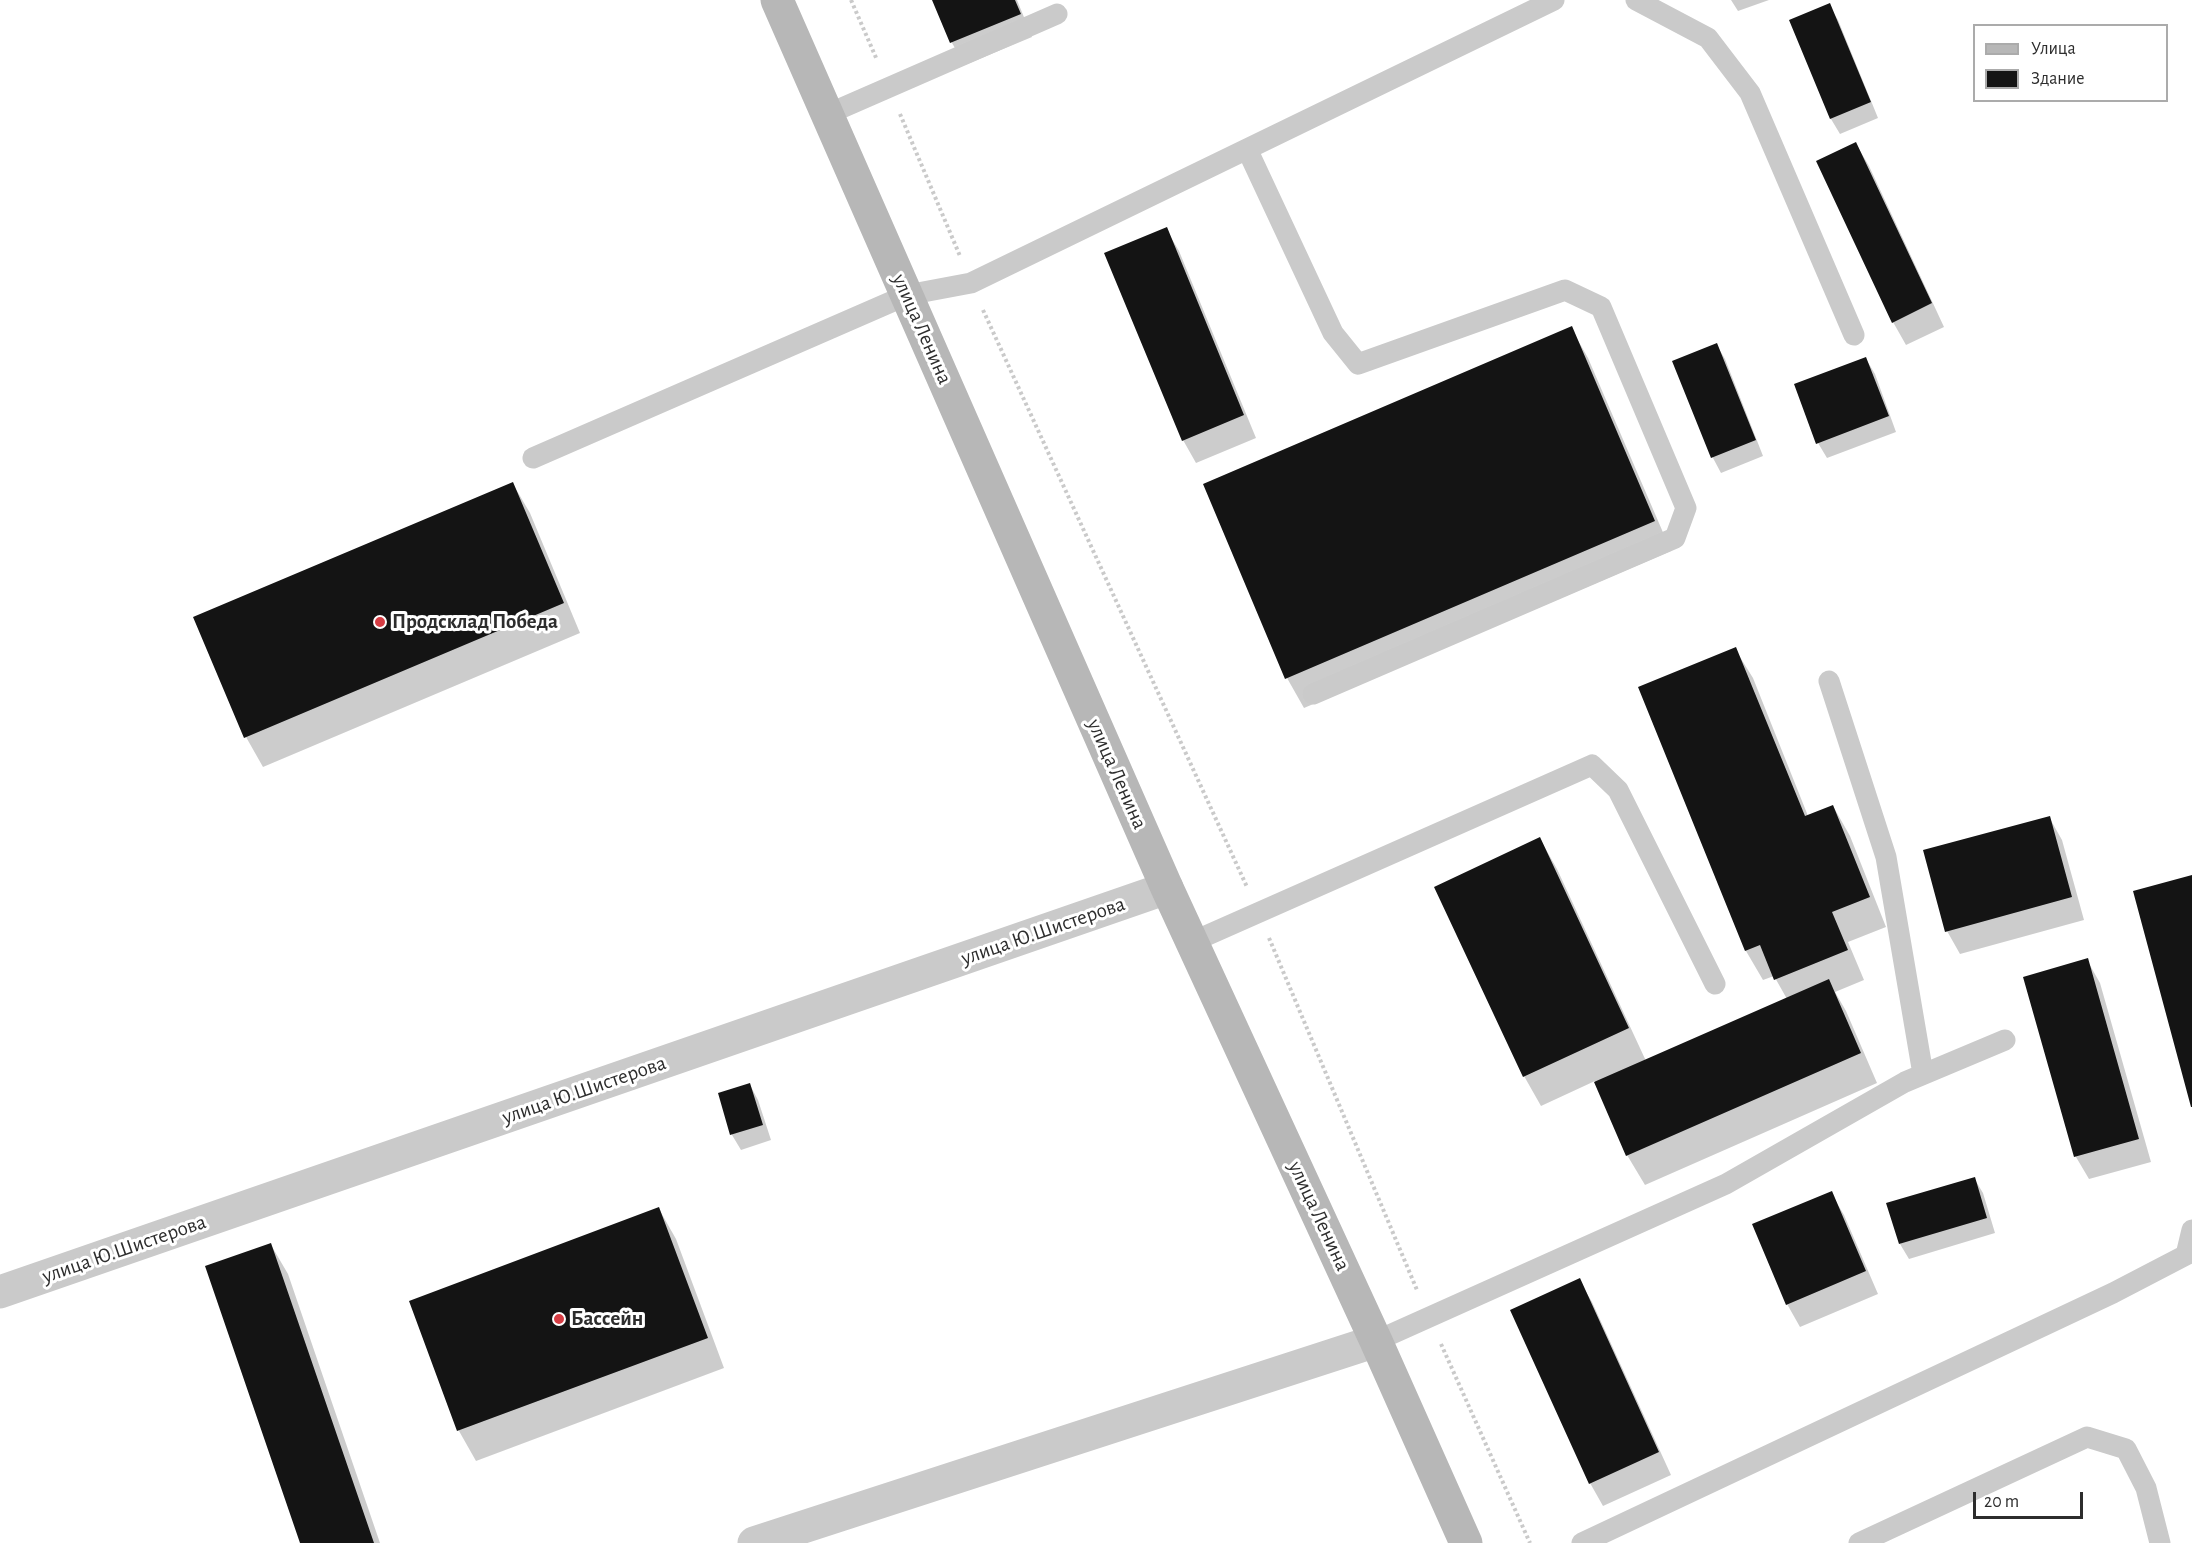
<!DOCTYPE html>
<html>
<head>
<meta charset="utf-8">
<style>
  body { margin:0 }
  #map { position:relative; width:2192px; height:1543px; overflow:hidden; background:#fff; font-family:"Alegreya Sans",sans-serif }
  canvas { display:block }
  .legend { position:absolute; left:1973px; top:24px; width:195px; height:78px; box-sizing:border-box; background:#fff; border:2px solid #ababab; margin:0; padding:8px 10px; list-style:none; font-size:18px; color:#2d2d2d }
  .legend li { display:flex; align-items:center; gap:12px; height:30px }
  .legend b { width:30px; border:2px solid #ababab }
  .scale { position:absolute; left:1973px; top:1492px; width:110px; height:27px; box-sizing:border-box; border:3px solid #2d2d2d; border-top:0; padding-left:8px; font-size:18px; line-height:21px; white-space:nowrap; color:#2d2d2d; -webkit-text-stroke:4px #fff; paint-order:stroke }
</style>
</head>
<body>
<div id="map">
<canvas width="2192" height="1543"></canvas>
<ul class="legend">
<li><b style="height:8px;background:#b7b7b7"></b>Улица</li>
<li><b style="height:16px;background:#141414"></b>Здание</li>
</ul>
<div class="scale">20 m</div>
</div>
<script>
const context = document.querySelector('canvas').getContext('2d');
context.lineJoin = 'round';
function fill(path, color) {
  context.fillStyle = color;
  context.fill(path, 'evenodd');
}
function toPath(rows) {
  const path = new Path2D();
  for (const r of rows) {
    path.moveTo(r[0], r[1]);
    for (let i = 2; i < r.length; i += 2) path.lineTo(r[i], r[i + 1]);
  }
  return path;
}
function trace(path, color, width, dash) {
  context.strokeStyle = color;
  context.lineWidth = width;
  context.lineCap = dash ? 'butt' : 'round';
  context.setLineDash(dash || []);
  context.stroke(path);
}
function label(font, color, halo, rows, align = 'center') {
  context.font = font + ' "Alegreya Sans",sans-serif';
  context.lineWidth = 6;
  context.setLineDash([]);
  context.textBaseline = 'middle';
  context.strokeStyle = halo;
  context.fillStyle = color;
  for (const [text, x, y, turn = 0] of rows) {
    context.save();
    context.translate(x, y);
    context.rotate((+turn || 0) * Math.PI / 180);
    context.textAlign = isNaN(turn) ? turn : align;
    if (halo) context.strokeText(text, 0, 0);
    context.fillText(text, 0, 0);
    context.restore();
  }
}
const shadow = toPath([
  [934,0,1017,0,1032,37,965,65,952,43],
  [1731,0,1769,0,1738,11],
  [1829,5,1838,20,1878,118,1840,134,1831,119,1791,21],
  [1856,144,1869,166,1944,327,1906,345,1893,322],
  [1166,229,1179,251,1256,438,1196,463,1183,440],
  [1571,328,1588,358,1671,551,1304,708,1287,678],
  [1716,344,1725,359,1763,456,1721,473,1713,458,1674,361],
  [1866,359,1875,374,1896,432,1827,458,1818,443],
  [513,484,530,513,580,633,263,767,246,737],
  [1735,649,1753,678,1808,816,1833,806,1850,836,1886,927,1848,942,1864,980,1835,992,1846,1011,1877,1083,1645,1185,1627,1155,1595,1081,1541,1106,1524,1076,1540,839,1557,869,1646,1061,1787,999,1774,976,1763,980,1746,951,1640,688],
  [2049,817,2062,840,2084,920,1960,954,1947,931],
  [2087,960,2100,983,2151,1162,2089,1179,2076,1157,2025,978],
  [750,1085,758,1100,771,1140,741,1150,732,1135,719,1094],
  [1974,1178,1983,1193,1995,1233,1909,1259,1900,1244],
  [1831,1193,1844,1215,1878,1294,1800,1327,1787,1304],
  [659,1209,676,1239,724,1368,476,1461,459,1431,411,1302],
  [271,1245,288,1274,380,1543,301,1543],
  [1579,1280,1592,1302,1671,1475,1603,1506,1590,1483]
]);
const building = toPath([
  [932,0,1015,0,1021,14,950,43],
  [1830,3,1871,102,1830,119,1789,20],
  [1856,142,1932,303,1892,323,1816,161],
  [1167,227,1244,415,1182,441,1104,253],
  [1572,326,1655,521,1285,679,1203,484],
  [1717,343,1756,440,1711,458,1672,361],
  [1866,357,1889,416,1816,444,1794,384],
  [513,482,564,603,244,738,193,617],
  [1736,647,1805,816,1833,805,1870,897,1832,912,1848,950,1774,980,1760,945,1745,951,1638,687],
  [2050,816,2072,897,1945,932,1923,850],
  [1540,837,1629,1028,1523,1077,1434,887],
  [2192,875,2192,1107,2191,1107,2133,891],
  [2088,958,2139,1139,2074,1157,2023,977],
  [1829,979,1861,1053,1626,1156,1594,1082],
  [750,1083,763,1125,730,1135,718,1093],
  [1975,1177,1987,1218,1899,1244,1886,1203],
  [1832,1191,1866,1271,1786,1305,1752,1224],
  [659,1207,708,1338,457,1431,409,1301],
  [271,1243,374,1543,300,1543,205,1266],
  [1580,1278,1659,1452,1589,1484,1510,1310]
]);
const path = toPath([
  [851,0,877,60],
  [900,114,960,256],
  [983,310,1247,887],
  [1269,938,1417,1290],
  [1441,1344,1530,1543]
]);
const service = toPath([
  [1636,0,1708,38,1750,93,1854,335],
  [828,114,1057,14],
  [1247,149,1333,333,1358,364,1565,290,1601,307,1686,508,1675,538,1313,694],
  [533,458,907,295,971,283,1554,0],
  [1829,681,1886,857,1923,1074],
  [1192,942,1592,765,1618,790,1715,984],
  [1376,1341,1726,1184,1905,1082,2005,1040],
  [1582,1543,2113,1293,2186,1255,2192,1230],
  [1859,1543,2087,1437,2126,1449,2146,1488,2160,1543]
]);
const minor = toPath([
  [0,1292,1167,888],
  [754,1543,1376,1341]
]);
const secondary = toPath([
  [777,0,1167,888,1376,1341,1466,1543]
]);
const markers = [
  [380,622,6,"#d63d44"],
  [559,1319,6,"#d63d44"]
];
const streetNames = [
  ["улица Ленина",922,329,66],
  ["улица Ленина",1117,774,66],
  ["улица Ю.Шистерова",1043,931,-19],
  ["улица Ю.Шистерова",584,1090,-19],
  ["улица Ленина",1319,1216,65],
  ["улица Ю.Шистерова",124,1249,-19]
];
const poiNames = [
  ["Продсклад Победа",392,622],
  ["Бассейн",571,1319]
];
fill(shadow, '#0003');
fill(building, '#141414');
trace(path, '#cacaca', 4, [3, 3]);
trace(service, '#cacaca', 21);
trace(minor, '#cacaca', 33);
trace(secondary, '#b7b7b7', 33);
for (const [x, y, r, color] of markers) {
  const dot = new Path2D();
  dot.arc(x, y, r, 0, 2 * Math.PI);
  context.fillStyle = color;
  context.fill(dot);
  trace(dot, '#fff', 2);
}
label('21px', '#2d2d2d', '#fff', streetNames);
label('bold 21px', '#2d2d2d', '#fff', poiNames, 'left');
</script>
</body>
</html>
